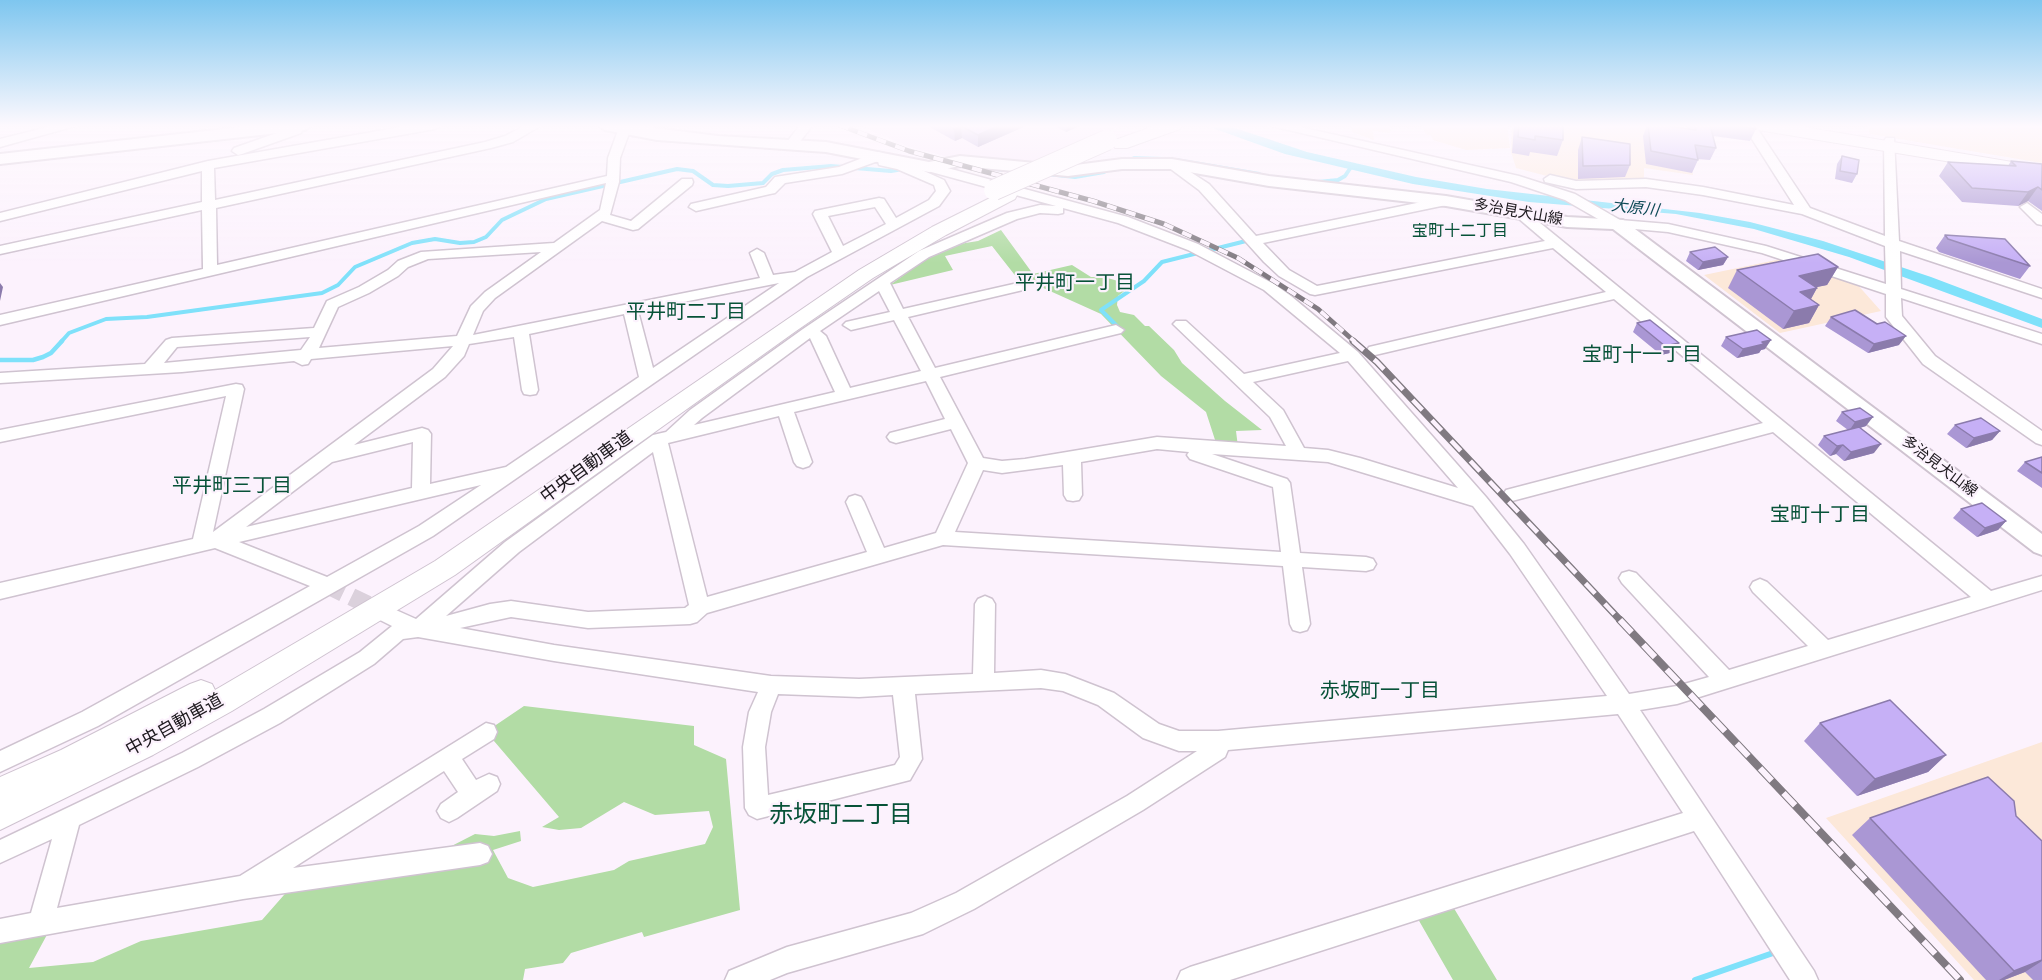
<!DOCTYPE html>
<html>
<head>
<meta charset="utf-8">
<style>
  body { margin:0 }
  canvas { display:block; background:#fcf2fd }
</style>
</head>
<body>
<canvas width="2042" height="980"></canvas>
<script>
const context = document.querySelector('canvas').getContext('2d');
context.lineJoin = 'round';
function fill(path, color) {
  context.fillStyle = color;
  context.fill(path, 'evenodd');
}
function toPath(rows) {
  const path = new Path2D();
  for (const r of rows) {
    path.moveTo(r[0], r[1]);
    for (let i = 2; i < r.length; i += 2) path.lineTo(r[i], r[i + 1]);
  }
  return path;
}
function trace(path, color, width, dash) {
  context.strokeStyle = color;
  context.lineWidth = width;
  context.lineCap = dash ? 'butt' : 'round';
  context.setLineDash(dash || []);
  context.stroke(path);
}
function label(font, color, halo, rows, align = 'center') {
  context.font = font + ' Jost,"Noto Sans JP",sans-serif';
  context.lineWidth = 4.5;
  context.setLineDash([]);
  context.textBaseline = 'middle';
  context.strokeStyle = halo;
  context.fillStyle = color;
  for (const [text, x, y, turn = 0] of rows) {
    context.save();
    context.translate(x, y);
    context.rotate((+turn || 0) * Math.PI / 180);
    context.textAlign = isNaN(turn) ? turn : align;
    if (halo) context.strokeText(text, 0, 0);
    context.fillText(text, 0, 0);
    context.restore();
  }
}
const commercial = toPath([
  [1352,125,1391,125,1390,133,1373,131,1374,140,1352,132],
  [1420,125,1507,125,1510,148,1466,150,1433,140,1431,135,1427,135],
  [1512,125,1685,125,1693,175,1644,168,1644,180,1570,182,1516,168,1511,152],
  [1867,125,2042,125,2042,163,1870,134],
  [1781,259,1856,283,1881,311,1780,333,1704,275],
  [2042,742,2042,980,1974,980,1826,818]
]);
const built = toPath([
  [859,125,1123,125,1033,163,948,157,910,147]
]);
const green = toPath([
  [1001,230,1033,274,1072,265,1091,277,1104,277,1132,285,1118,296,1117,305,1120,312,1134,315,1145,326,1149,326,1174,350,1182,363,1225,401,1262,430,1236,431,1238,447,1217,446,1206,412,1161,376,1101,314,1030,282,1021,283,992,246,945,256,953,270,890,285,933,254,953,245,978,241],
  [524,706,694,726,694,745,726,759,740,910,644,937,642,932,571,953,563,963,525,969,523,980,0,980,0,941,49,931,29,968,93,962,141,941,262,920,291,887,434,855,475,834,494,836,520,831,521,841,493,850,508,878,533,887,614,870,629,861,705,844,713,827,709,811,655,815,624,802,581,828,559,830,542,827,559,817,488,734,490,729],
  [1449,900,1497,980,1453,980,1414,912]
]);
const water = toPath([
  [1204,125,1226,125,1307,152,1416,177,1487,189,1700,213,1750,222,1823,241,1931,277,2042,319,2042,328,1849,257,1754,229,1676,214,1529,202,1413,184,1285,154]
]);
const streamFar2 = toPath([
  [1134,158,1164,159],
  [1176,160,1259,174],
  [988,168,1015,171],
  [1048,174,1075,177,1104,172],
  [1318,182,1338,180,1345,176,1351,167],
  [1117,326,1101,310,1144,281,1162,262,1246,241],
  [61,342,69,333,106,319,147,317,322,293,338,285,355,267,412,243,435,239,460,243,474,242,486,237,502,220,546,199,677,169,693,171,713,185,728,186,763,183,772,174,783,170,831,166,891,171,903,169]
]);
const streamFar1 = toPath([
  [0,360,33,360,43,357,51,353,62,341]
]);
const stream = toPath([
  [1695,980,1776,952]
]);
const minorTunnel = toPath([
  [327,585,385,613]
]);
const minor = toPath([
  [56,125,79,125,0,147,0,139,56,125],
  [292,125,304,126,301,133,242,154,238,155,232,151,234,148,291,128,292,125],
  [412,125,441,125,435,129,214,168,215,200,485,142,505,136,526,125,542,125,513,142,491,148,216,208,217,265,607,176,608,158,620,125,632,125,620,158,619,182,610,215,631,221,682,179,692,179,693,182,692,185,638,229,633,230,602,221,495,298,483,311,473,335,760,278,750,253,757,249,764,253,773,275,795,272,832,252,813,214,815,211,879,198,884,199,896,218,929,200,936,191,934,185,897,169,879,165,878,161,842,174,785,183,775,193,770,194,696,211,689,207,691,204,766,187,775,177,839,167,878,152,882,153,883,158,906,163,944,180,950,191,939,206,807,277,433,536,98,726,0,772,0,751,82,712,310,586,215,548,0,599,0,583,193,539,226,396,0,442,0,430,236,384,242,385,244,389,213,532,433,369,453,346,311,359,308,364,302,365,294,361,182,372,0,383,0,373,145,364,166,340,172,338,314,328,327,301,359,287,388,270,398,261,421,252,554,243,600,210,606,183,0,325,0,315,203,269,202,210,0,254,0,246,202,202,202,171,0,221,0,213,208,161,412,125],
  [875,207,886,224,843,246,828,216,875,207],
  [541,252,485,292,471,306,457,336,319,348,338,307,369,293,398,276,408,267,428,259,541,252],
  [779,283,653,368,638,311,779,283],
  [624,314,639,377,506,467,430,484,431,434,428,430,422,428,354,445,445,377,464,356,469,344,514,337,522,390,524,394,530,395,536,394,538,390,529,334,624,314],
  [310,337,301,350,164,363,177,347,310,337],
  [413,442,412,488,246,527,332,462,413,442],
  [481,485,419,526,327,577,239,542,481,485],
  [800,125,813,125,794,149,786,149,784,146,800,125],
  [1267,125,1291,125,1519,176,1575,194,1620,220,1668,224,1766,246,1886,284,1885,246,1802,214,1703,195,1646,187,1576,189,1545,182,1544,179,1550,175,1576,181,1646,179,1703,187,1794,205,1743,125,1755,125,1810,208,1885,236,1884,141,1886,138,1894,138,1899,241,2042,289,2042,298,1900,251,1901,289,2042,334,2042,344,1901,298,1902,316,1935,356,2042,431,2042,445,2036,443,1923,364,1886,317,1886,294,1762,253,1668,232,1612,227,1565,200,1511,182,1267,125],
  [1172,160,1209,184,1256,236,1446,197,1453,201,1446,205,1263,243,1289,270,1317,286,1545,241,1511,212,1518,208,1523,209,1991,591,2042,576,2042,590,1677,704,1640,710,1814,971,1818,980,1790,980,1694,831,1230,980,1177,980,1181,971,1190,967,1683,813,1618,714,1228,750,1225,757,1143,810,974,909,923,934,787,973,770,980,725,980,729,971,787,947,911,913,956,893,1127,796,1197,751,1179,751,1143,738,1098,705,1063,691,1041,688,915,694,922,759,910,780,757,819,749,815,745,808,743,747,749,712,758,692,554,661,418,637,403,639,374,664,280,723,198,767,79,825,57,908,240,876,486,723,494,725,497,732,494,739,462,759,476,780,489,774,497,777,500,784,497,791,457,818,449,822,441,818,437,811,441,804,458,792,444,771,293,868,480,843,488,846,492,854,488,862,480,865,243,899,0,943,0,919,31,913,52,839,0,863,0,840,182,753,264,709,360,652,392,626,380,620,377,614,380,608,387,606,416,619,505,542,653,435,666,432,690,410,803,329,919,251,1007,213,1040,205,1056,206,924,170,923,167,924,164,929,163,1128,217,1198,244,1274,284,1291,296,1358,352,1486,497,1524,544,1629,694,1677,686,1709,677,1622,583,1619,578,1622,573,1629,571,1636,573,1729,670,1808,646,1753,592,1750,587,1753,582,1760,579,1767,582,1828,640,1971,597,1773,432,1512,501,1506,500,1503,495,1506,490,1763,423,1614,299,1375,355,1369,353,1367,350,1369,347,1606,292,1553,248,1315,295,1310,294,1279,276,1264,262,1199,190,1168,167,1166,164,1172,160],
  [1063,208,1118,223,1188,250,1264,290,1340,353,1244,374,1186,321,1176,321,1173,324,1270,417,1286,446,1157,437,1025,459,1002,461,983,458,940,377,1121,333,1124,330,1116,325,935,368,908,317,1023,290,1025,287,1018,283,903,309,890,283,929,257,1017,219,1040,213,1058,214,1063,213,1063,208],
  [879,291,890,312,846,322,843,325,851,330,894,320,921,371,850,388,826,336,820,331,879,291],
  [810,338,835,392,694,425,702,418,810,338],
  [1348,361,1458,488,1360,458,1328,450,1304,448,1283,410,1253,382,1348,361],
  [926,381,945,419,890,433,887,437,890,441,896,443,951,429,968,463,936,533,884,548,864,502,861,497,855,495,849,497,846,502,867,552,707,597,668,443,779,416,794,462,797,466,803,468,809,466,812,462,794,412,926,381],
  [1157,449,1189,452,1187,455,1190,459,1273,487,1281,552,955,532,983,470,1002,473,1063,465,1064,495,1067,500,1073,501,1079,500,1082,495,1081,462,1157,449],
  [653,452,689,605,685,608,588,612,511,601,490,604,446,616,519,552,653,452],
  [1212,454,1328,462,1473,506,1510,554,1607,696,1218,731,1179,731,1159,724,1114,693,1065,674,1041,670,994,673,995,604,992,599,985,596,978,599,975,604,973,674,859,679,771,676,554,645,460,628,511,617,588,628,690,624,697,622,707,613,943,545,1283,566,1290,624,1293,630,1300,632,1307,630,1310,624,1302,567,1366,571,1373,569,1376,564,1373,559,1366,557,1300,553,1290,483,1287,479,1212,454],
  [778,694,859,697,893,695,900,757,895,765,768,795,765,747,771,712,778,694],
  [2027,203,2042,214,2042,225,2037,224,2020,207,2027,203]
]);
const major = toPath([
  [260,125,312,125,305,130,0,164,0,154,260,125],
  [598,125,631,125,718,136,826,142,929,162,960,156,1068,166,1122,159,1172,159,1269,176,1446,196,1567,217,1623,220,2042,534,2042,555,2034,552,1613,229,1567,227,1446,206,1269,186,1172,169,1122,169,1068,176,960,166,929,172,826,152,657,140,605,130,598,125]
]);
const highway = toPath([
  [1157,125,1182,125,1180,129,1127,148,1115,148,1112,144,1115,140,1157,125],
  [1750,125,1792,125,2042,167,2042,177,1758,130,1750,125],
  [1008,189,1015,191,1017,195,1015,199,946,235,873,278,796,331,455,575,232,711,153,755,0,830,0,777,61,750,190,684,201,680,212,684,215,690,435,561,859,270,932,227,1008,189]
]);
const railFar2 = toPath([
  [839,125,909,151,1093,201,1164,224,1238,258,1318,309,1355,342]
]);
const railFar1 = toPath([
  [1353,341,1377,362,1621,621]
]);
const rail = toPath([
  [1620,620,1960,980]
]);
const highwayBridge = toPath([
  [994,190,1107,140]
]);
const wall = toPath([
  [926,125,1028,125,978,147,962,138,955,141],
  [1053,125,1082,125,1066,132],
  [1514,125,1563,125,1563,140,1557,156,1530,152,1529,156,1512,153],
  [1647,125,1662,125,1687,129,1687,125,1754,125,1756,129,1750,141,1713,136,1716,148,1710,160,1697,159,1698,160,1692,173,1646,164,1643,136],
  [1582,137,1630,165,1625,177,1578,179,1578,150],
  [1842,156,1857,174,1852,183,1835,179,1837,164],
  [2011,161,2042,164,2042,211,2028,201,2018,206,1962,202,1939,176,1948,162,2008,166],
  [1945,235,2030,266,2020,279,1939,252,1936,248],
  [1690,252,1728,257,1723,265,1698,270,1686,261],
  [1838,267,1827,285,1816,287,1817,288,1811,299,1819,305,1809,323,1783,329,1728,288,1737,270],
  [1831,317,1877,324,1899,345,1868,353,1825,326],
  [1637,323,1674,352,1661,355,1633,332],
  [1726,337,1765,349,1761,350,1759,353,1737,358,1721,346],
  [1842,412,1866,426,1860,428,1874,453,1844,461,1836,454,1830,456,1818,445,1824,436,1848,430,1836,421],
  [1955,425,2000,431,1992,440,1966,448,1947,434],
  [2042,457,2042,488,2017,471,2025,462],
  [1961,509,2006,521,1998,530,1977,537,1953,518],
  [1820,723,1946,755,1928,772,1857,796,1804,741],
  [2016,816,2042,841,2042,980,2033,980,2025,972,2004,980,1986,980,1852,835,1870,818]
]);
const shadedWall = toPath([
  [1000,125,1028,125,978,147,978,135],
  [1067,125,1082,125,1066,132],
  [961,126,962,138,955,141,954,129],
  [2038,187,2028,201,2018,206,2028,192],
  [1728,257,1723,265,1698,270,1703,262],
  [1838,267,1827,285,1789,293,1799,276],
  [0,283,3,287,0,301],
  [1817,288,1807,306,1790,309,1800,292],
  [1819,305,1809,323,1783,329,1794,311],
  [1906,336,1899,345,1868,353,1874,344],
  [1771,340,1765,349,1761,350,1759,353,1737,358,1743,349,1762,342],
  [1679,343,1674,352,1661,355,1665,346],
  [1873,417,1866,426,1849,431,1855,422],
  [2000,431,1992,440,1966,448,1974,438],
  [1881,444,1874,453,1844,461,1851,452],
  [1843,445,1836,454,1830,456,1837,446],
  [2006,521,1998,530,1977,537,1985,528],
  [1946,755,1928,772,1857,796,1875,779],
  [2042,960,2042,961,2025,972,2004,980,1999,980,2014,971]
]);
const building = toPath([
  [948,125,1000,125,978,135,961,126,954,129,948,125],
  [1519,125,1563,125,1563,140,1535,136,1535,140,1518,137,1519,125],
  [1648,125,1662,125,1696,130,1695,125,1710,125,1716,148,1695,145,1698,160,1651,151,1648,125],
  [1732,125,1754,125,1756,129,1732,125],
  [1582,137,1630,144,1630,165,1583,166,1582,137],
  [1842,156,1859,160,1857,174,1840,171,1842,156],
  [2011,161,2042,164,2042,190,2038,187,2028,192,1972,188,1948,162,2016,166,2011,161],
  [1945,235,2005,239,2030,266,1948,239,1945,235],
  [1715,247,1728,257,1703,262,1690,252,1715,247],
  [1818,254,1838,267,1799,276,1817,288,1800,292,1819,305,1794,311,1737,270,1818,254],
  [1855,310,1877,324,1885,322,1906,336,1874,344,1831,317,1855,310],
  [1650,320,1679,343,1665,346,1637,323,1650,320],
  [1757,330,1771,340,1762,342,1764,344,1743,349,1726,337,1757,330],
  [1860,408,1873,417,1855,422,1842,412,1860,408],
  [1981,418,2000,431,1974,438,1955,425,1981,418],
  [1859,427,1881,444,1851,452,1843,445,1837,446,1824,436,1859,427],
  [2042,457,2042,473,2025,462,2042,457],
  [1982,503,2006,521,1985,528,1961,509,1982,503],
  [1890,700,1946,755,1875,779,1820,723,1890,700],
  [1988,777,2014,801,2016,816,2042,841,2042,960,2014,971,1870,818,1988,777]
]);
const farStreetnames = [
  ["多治見犬山線",1518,213,10],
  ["多治見犬山線",1939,467,37]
];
const farWaternames = [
  ["大原川",1635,209,7]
];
const farNeighbourhoodnames = [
  ["宝町十二丁目",1460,232]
];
const streetNames = [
  ["中央自動車道",587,468,-36],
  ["中央自動車道",175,726,-29]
];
const neighbourhoodNames = [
  ["平井町一丁目",1075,284],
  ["平井町二丁目",686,313],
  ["宝町十一丁目",1642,356],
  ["平井町三丁目",232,487],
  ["宝町十丁目",1820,516],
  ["赤坂町一丁目",1380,692]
];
const nearNeighbourhoodnames = [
  ["赤坂町二丁目",841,816]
];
fill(commercial, '#fce8d9');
fill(built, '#f7e6fa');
fill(green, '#b2dca5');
fill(water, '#7fe1fa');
trace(streamFar2, '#7fe1fa', 4);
trace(streamFar1, '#7fe1fa', 4.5);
trace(stream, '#7fe1fa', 6);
trace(minorTunnel, '#dbd1dc', 18, [18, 9]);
trace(minor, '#cfc3d0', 3);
trace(major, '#cfc3d0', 4);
trace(highway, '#cfc3d0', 2);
fill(minor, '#fff');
fill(major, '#fff');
fill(highway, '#fff');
trace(railFar2, '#807a81', 5);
trace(railFar1, '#807a81', 7);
trace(rail, '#807a81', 8);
trace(railFar2, '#fcf2fd', 4, [10]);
trace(railFar1, '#fcf2fd', 4.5, [14]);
trace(rail, '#fcf2fd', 6, [17]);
trace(highwayBridge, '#cfc3d0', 22, []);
trace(highwayBridge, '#fff', 20);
fill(wall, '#aa97d4');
fill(shadedWall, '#8b7bac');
fill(building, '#c6b0f6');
trace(building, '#8b7bac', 1.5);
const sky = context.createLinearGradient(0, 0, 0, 263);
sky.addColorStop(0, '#7ec6ef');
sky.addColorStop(0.48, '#fef9fe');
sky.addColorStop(1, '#fef9fe00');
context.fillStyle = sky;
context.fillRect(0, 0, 2042, 263);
label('15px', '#1d191e', '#fcf2fd', farStreetnames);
label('italic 16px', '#0e4a57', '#fcf2fd', farWaternames);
label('16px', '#075238', '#fcf2fd', farNeighbourhoodnames);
label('18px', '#1d191e', '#fcf2fd', streetNames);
label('20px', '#075238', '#fcf2fd', neighbourhoodNames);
label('24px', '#075238', '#fcf2fd', nearNeighbourhoodnames);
</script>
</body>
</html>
